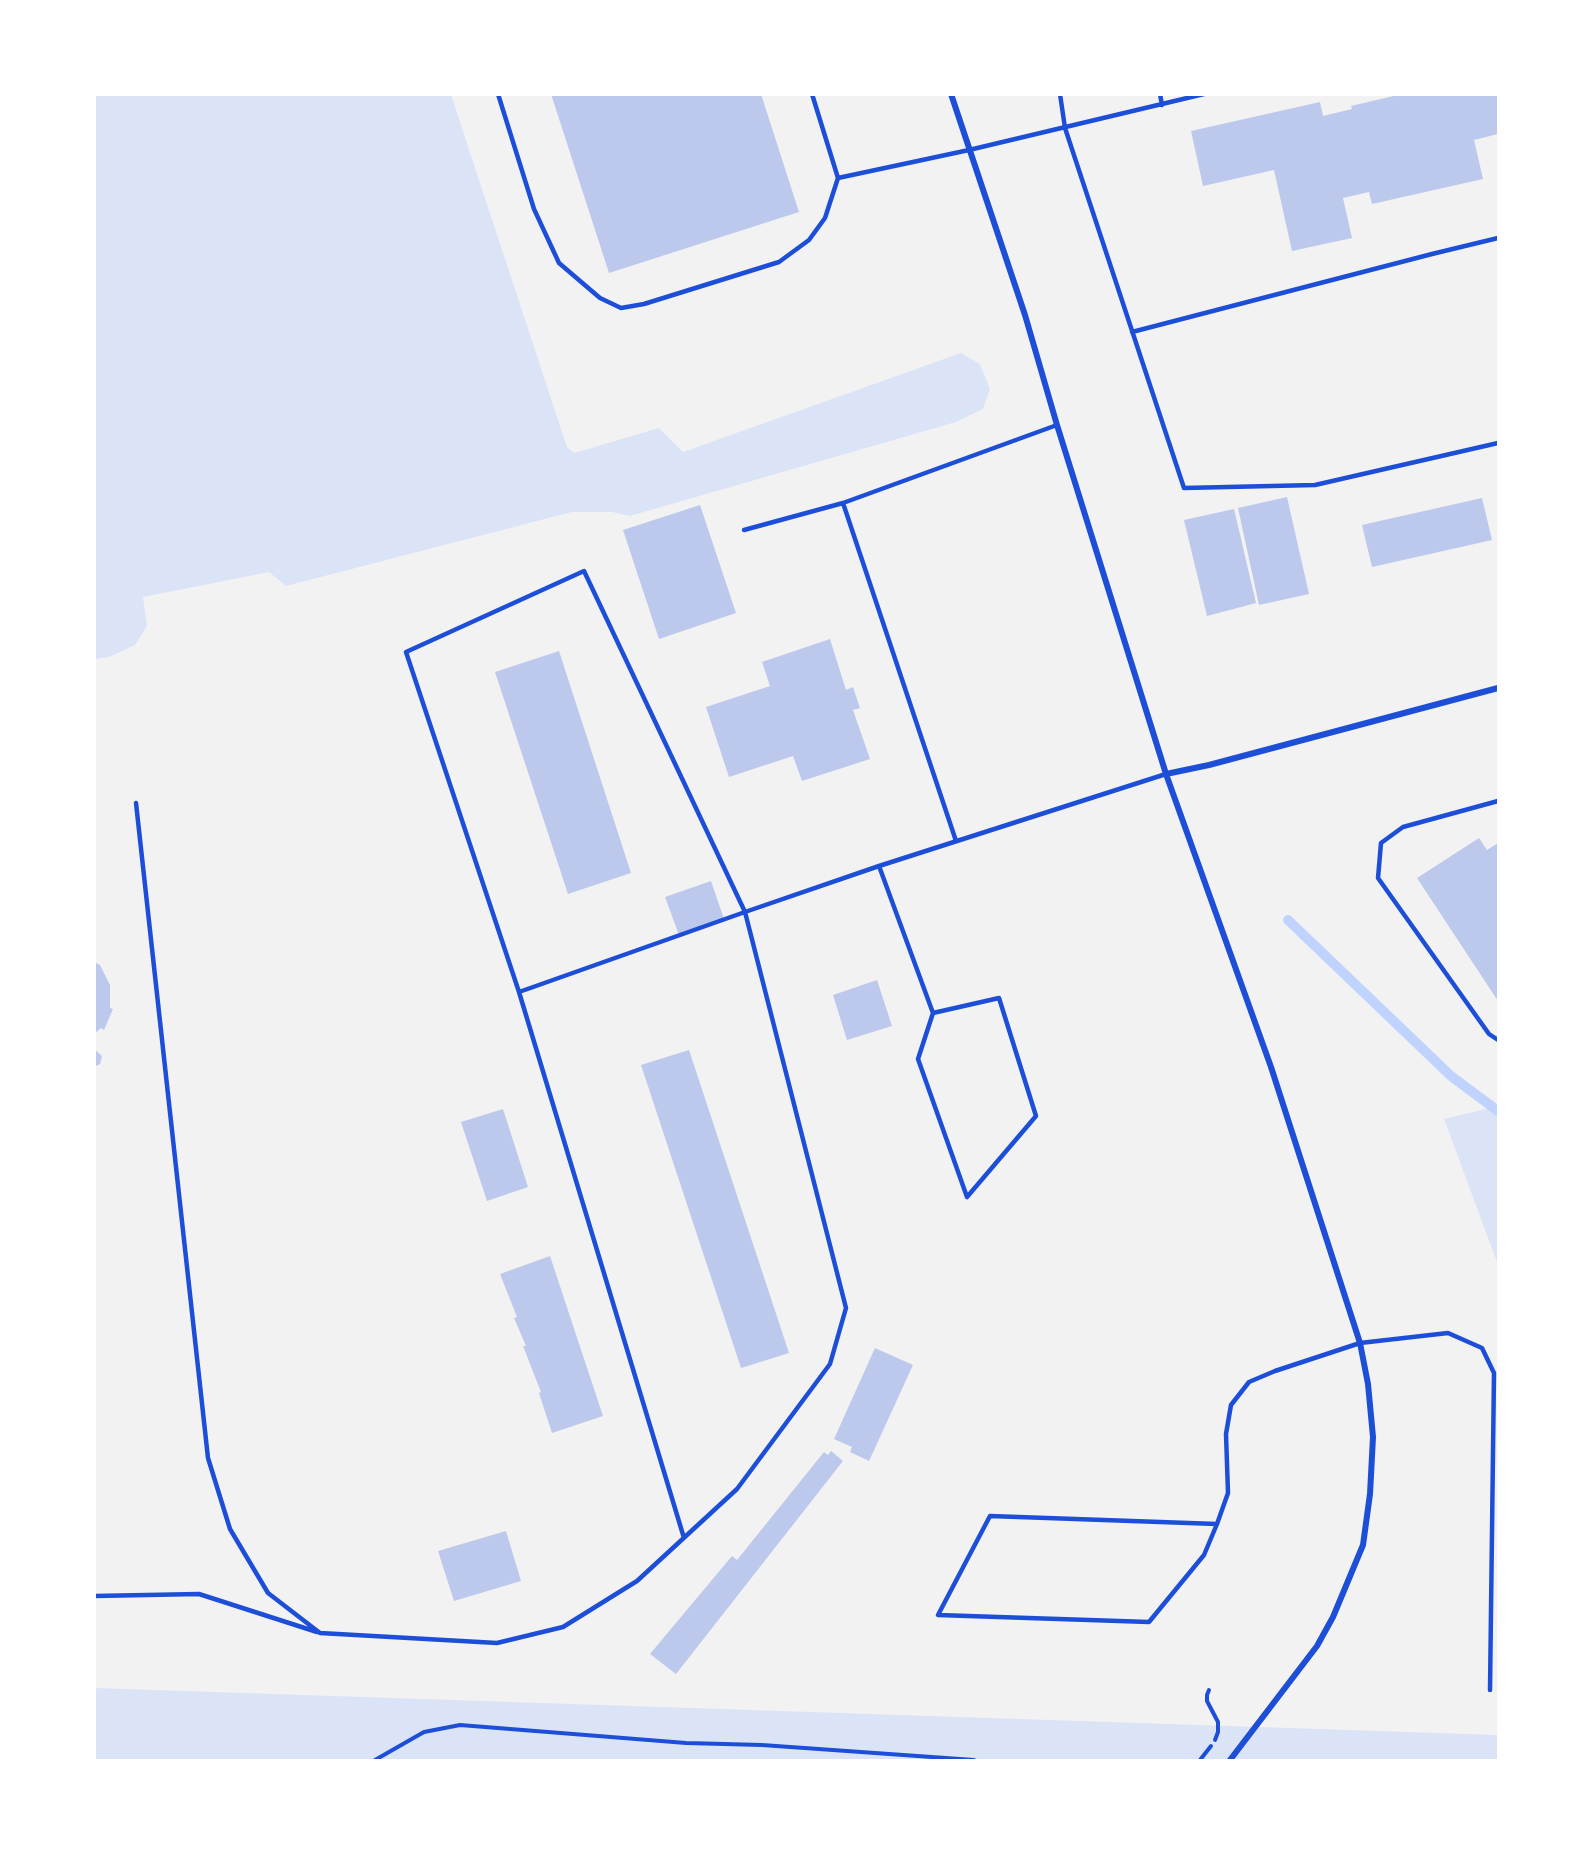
<!DOCTYPE html>
<html>
<head>
<meta charset="utf-8">
<style>
  body { margin:0 }
  #map { position:relative; width:1593px; height:1855px; overflow:hidden; background:#f2f2f2; font-family:Jost,sans-serif }
  canvas { display:block }
  .frame { position:absolute; inset:0; border:96px solid #fff; pointer-events:none }
</style>
</head>
<body>
<div id="map">
<canvas width="1593" height="1855"></canvas>
<div class="frame"></div>
</div>
<script>
const context = document.querySelector('canvas').getContext('2d');
context.lineJoin = 'round';
function fill(path, color) {
  context.fillStyle = color;
  context.fill(path, 'evenodd');
}
function toPath(rows) {
  const path = new Path2D();
  for (const r of rows) {
    path.moveTo(r[0], r[1]);
    for (let i = 2; i < r.length; i += 2) path.lineTo(r[i], r[i + 1]);
  }
  return path;
}
function trace(path, color, width, dash) {
  context.strokeStyle = color;
  context.lineWidth = width;
  context.lineCap = dash ? 'butt' : 'round';
  context.setLineDash(dash || []);
  context.stroke(path);
}
const green = toPath([
  [94,95,451,95,567,447,574,453,659,428,683,452,961,353,980,364,990,389,983,409,956,422,630,516,612,512,572,512,286,586,269,572,143,597,147,626,135,645,109,657,95,659],
  [1498,1106,1498,1265,1444,1119],
  [95,1688,1498,1735,1498,1760,95,1760]
]);
const stream = toPath([
  [1288,920,1451,1076,1498,1111]
]);
const building = toPath([
  [551,94,761,94,799,212,609,273],
  [1402,94,1498,94,1498,134,1474,140,1483,179,1372,204,1369,192,1343,198,1352,238,1292,251,1274,170,1203,186,1191,131,1320,102,1323,116,1352,109,1351,106],
  [1287,497,1309,594,1259,605,1238,508],
  [1482,498,1492,540,1372,567,1362,525],
  [700,505,736,613,659,639,623,530],
  [1234,509,1256,603,1207,616,1184,520],
  [830,639,846,690,853,687,860,708,853,710,870,759,802,781,793,756,729,777,706,707,770,686,762,662],
  [559,651,631,873,568,894,495,672],
  [1479,838,1487,850,1498,843,1498,1001,1417,878],
  [711,881,724,919,679,935,665,897],
  [94,962,100,965,110,985,110,1008,113,1009,104,1030,101,1028,94,1034],
  [877,980,892,1026,847,1040,833,995],
  [94,1049,102,1056,100,1064,94,1067],
  [689,1050,789,1353,741,1368,641,1065],
  [503,1109,528,1187,487,1201,461,1122],
  [550,1256,603,1416,552,1433,539,1393,541,1392,523,1346,526,1346,514,1318,517,1317,500,1274],
  [875,1348,913,1365,869,1461,850,1452,852,1447,834,1439],
  [831,1451,843,1461,676,1674,650,1654,732,1556,737,1560,824,1452,828,1455],
  [506,1531,521,1581,454,1601,438,1551]
]);
const path = toPath([
  [1209,1690,1207,1695,1207,1701,1218,1722,1218,1732,1215,1740],
  [375,1760,424,1732,460,1725,686,1743,762,1745,974,1760],
  [1200,1760,1211,1746]
]);
const service = toPath([
  [498,94,534,209,559,263,600,298,621,308,644,304,779,262,809,240,825,218,838,178],
  [812,94,838,178,969,150,1204,94],
  [1060,94,1065,128,1184,488,1315,485,1498,443],
  [1160,94,1162,105],
  [1132,332,1432,254,1498,238],
  [843,503,1057,425],
  [744,530,843,503,956,841],
  [1498,801,1403,827,1381,843,1378,878,1489,1034,1498,1040],
  [136,803,208,1458,230,1529,268,1593,320,1633,497,1643,563,1627,637,1581,737,1489,830,1364,846,1308,745,912,584,571,406,652,519,992,745,912,879,866,1166,774],
  [879,866,933,1013,999,998,1036,1116,967,1197,918,1059,933,1013],
  [519,992,684,1538],
  [1217,1524,990,1516,938,1615,1149,1622,1204,1555,1217,1524,1228,1493,1226,1434,1231,1405,1249,1382,1275,1371,1360,1343,1448,1333,1482,1348,1494,1373,1490,1690],
  [94,1596,199,1594,317,1632]
]);
const minor = toPath([
  [951,94,1025,315,1057,425,1166,774,1271,1067,1360,1343,1368,1384,1373,1437,1370,1494,1363,1545,1333,1617,1317,1646,1230,1760],
  [1166,774,1209,765,1498,688]
]);
fill(green, '#dbe4f7');
trace(stream, '#bfd3fe', 10);
fill(building, '#bdc9ec');
trace(path, '#1d4ed8', 4);
trace(service, '#1d4ed8', 4.5);
trace(minor, '#1d4ed8', 6);
</script>
</body>
</html>
